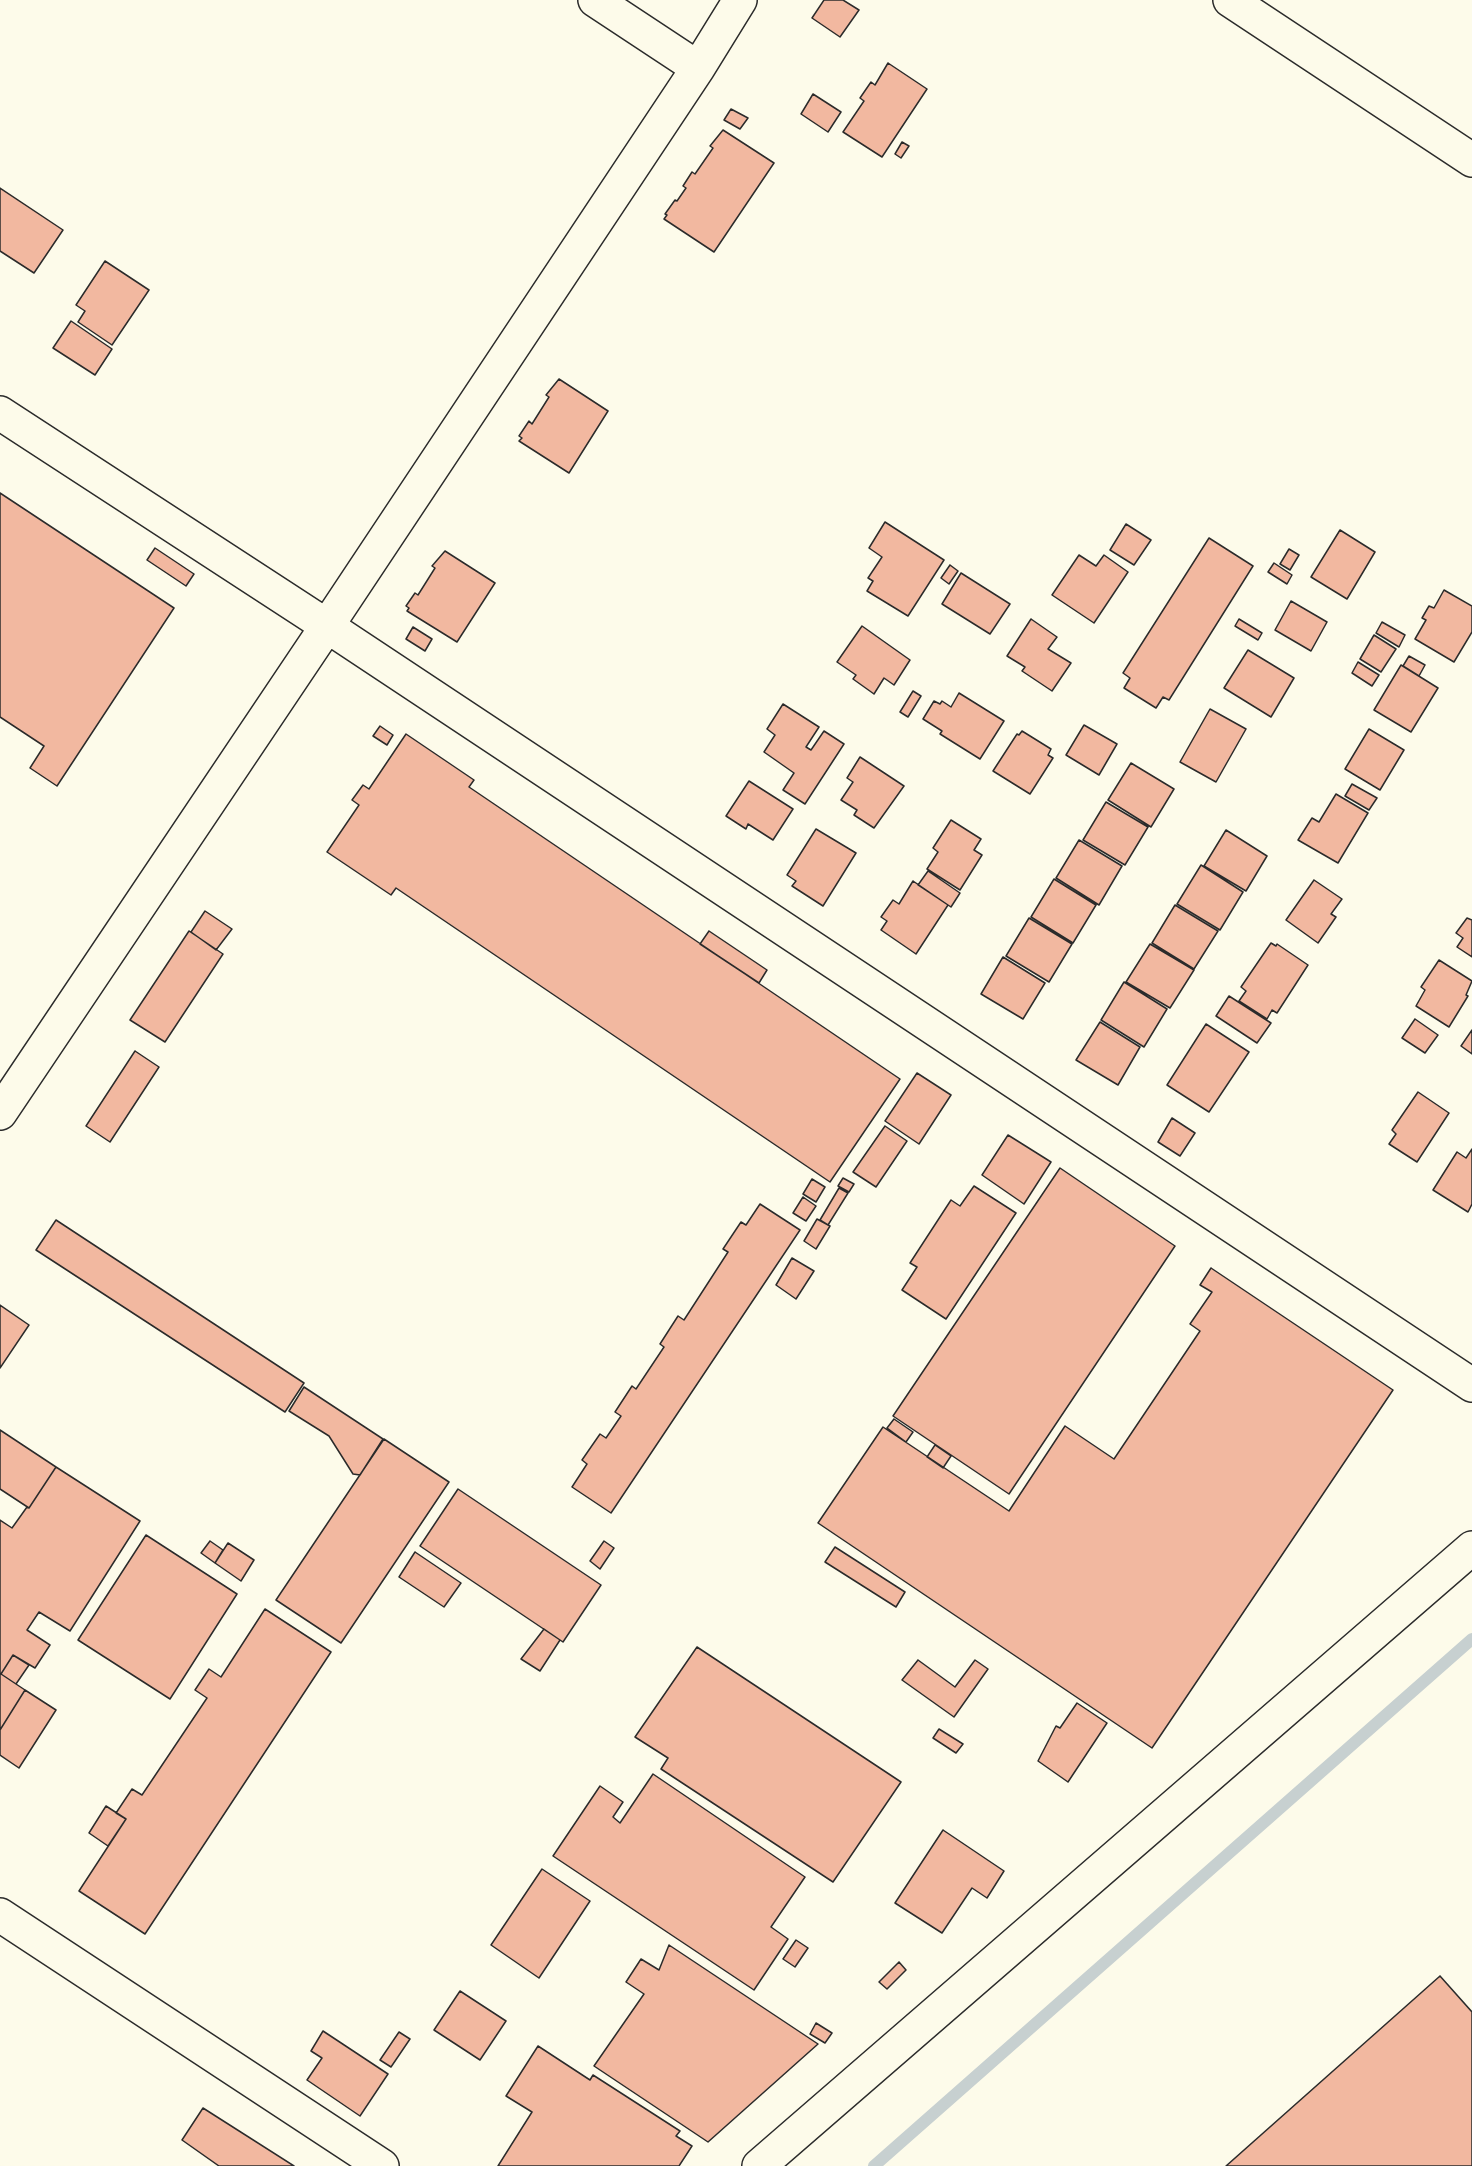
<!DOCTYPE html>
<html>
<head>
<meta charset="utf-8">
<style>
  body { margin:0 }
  canvas { display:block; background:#fdfbea }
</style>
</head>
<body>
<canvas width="1472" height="2166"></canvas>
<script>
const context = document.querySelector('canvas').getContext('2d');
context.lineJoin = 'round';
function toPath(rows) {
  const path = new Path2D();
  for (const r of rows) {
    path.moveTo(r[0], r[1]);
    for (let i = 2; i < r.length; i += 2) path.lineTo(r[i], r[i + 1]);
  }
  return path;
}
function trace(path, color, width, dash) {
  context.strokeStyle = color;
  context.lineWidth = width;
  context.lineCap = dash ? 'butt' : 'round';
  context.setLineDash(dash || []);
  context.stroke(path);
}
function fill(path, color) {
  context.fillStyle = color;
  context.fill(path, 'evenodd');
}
const stream = toPath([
  [874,2166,1472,1639]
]);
const building = toPath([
  [824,0,843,0,859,10,840,37,812,18,824,0],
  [888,63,927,89,882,157,843,132,864,101,860,98,871,82,875,85,888,63],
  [813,94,841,112,828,132,801,114,813,94],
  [731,109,748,118,740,129,724,120,731,109],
  [723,130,774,163,714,252,664,219,667,215,665,214,675,200,677,201,686,188,683,186,692,172,695,174,713,148,710,146,723,130],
  [902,142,909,146,901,158,895,154,902,142],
  [0,188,63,230,34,273,0,251,0,188],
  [105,261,149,290,112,345,78,322,85,311,76,305,105,261],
  [71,321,112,349,95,375,53,348,71,321],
  [559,379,608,411,569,473,519,441,522,438,519,436,529,421,532,424,549,397,546,395,559,379],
  [0,493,174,608,57,786,30,768,44,746,0,717,0,493],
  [885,522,944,560,908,616,867,591,873,581,868,578,882,557,869,548,885,522],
  [1126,524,1151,540,1134,565,1110,550,1126,524],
  [1340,530,1375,552,1347,599,1311,577,1340,530],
  [1209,538,1253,566,1169,700,1163,697,1156,708,1124,688,1130,678,1123,673,1209,538],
  [155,548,194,574,186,586,147,560,155,548],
  [1289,549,1299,555,1290,570,1280,564,1289,549],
  [445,551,495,583,457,642,407,611,409,608,406,606,415,593,418,595,435,568,432,566,445,551],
  [1079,555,1096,566,1104,555,1128,572,1094,623,1052,595,1079,555],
  [1274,563,1292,575,1287,584,1268,572,1274,563],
  [950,565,958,571,949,584,941,578,950,565],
  [961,573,1010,604,990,634,942,604,961,573],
  [1444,590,1472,606,1472,632,1454,662,1415,639,1426,620,1422,618,1429,606,1434,608,1444,590],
  [1291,601,1327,622,1311,651,1275,630,1291,601],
  [1031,619,1057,637,1048,649,1071,663,1052,691,1022,671,1025,667,1007,656,1031,619],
  [1239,619,1262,633,1258,640,1235,626,1239,619],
  [1382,622,1405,635,1399,647,1376,633,1382,622],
  [862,626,910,660,894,685,884,678,874,694,853,679,856,675,837,662,862,626],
  [413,627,432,639,425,651,406,639,413,627],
  [1374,635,1396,649,1381,672,1360,659,1374,635],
  [1248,650,1294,678,1271,717,1224,688,1248,650],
  [1409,656,1425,665,1419,676,1403,666,1409,656],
  [1358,662,1379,675,1372,686,1352,673,1358,662],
  [1401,665,1438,688,1411,732,1374,710,1401,665],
  [913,691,921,696,908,717,900,712,913,691],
  [959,693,1004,721,980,759,940,734,942,731,923,719,934,701,940,704,942,701,951,707,959,693],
  [783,704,819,727,806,747,811,750,824,731,844,744,805,804,783,790,794,773,764,752,775,735,767,729,783,704],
  [1210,709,1246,729,1216,782,1180,762,1210,709],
  [1084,725,1117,744,1099,775,1066,755,1084,725],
  [380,726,393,735,387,745,373,736,380,726],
  [1369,729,1404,750,1380,790,1345,769,1369,729],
  [1022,731,1051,749,1048,755,1053,758,1030,794,993,771,1017,734,1019,735,1022,731],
  [406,734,474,780,469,787,900,1079,830,1182,396,888,391,895,327,852,359,805,352,800,363,785,369,789,406,734],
  [860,757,904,786,874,828,854,815,857,810,841,800,853,782,847,778,860,757],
  [1131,763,1174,789,1151,827,1108,800,1131,763],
  [749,781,793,809,773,840,748,824,746,829,726,816,749,781],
  [1352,784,1377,798,1369,810,1345,796,1352,784],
  [1336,794,1368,813,1338,863,1298,840,1312,818,1319,822,1336,794],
  [1106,802,1148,827,1125,865,1083,840,1106,802],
  [951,820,981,839,974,850,982,855,960,890,927,869,938,852,933,848,951,820],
  [816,829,856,853,823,906,792,886,796,881,787,875,816,829],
  [1226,830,1267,856,1246,891,1204,866,1226,830],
  [1079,840,1122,866,1099,905,1056,878,1079,840],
  [1201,865,1243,892,1220,930,1177,904,1201,865],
  [928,871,960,893,951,907,918,885,928,871],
  [1054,879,1096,905,1073,943,1031,917,1054,879],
  [1314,880,1342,899,1331,914,1336,917,1318,943,1286,920,1314,880],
  [913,881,948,905,916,954,881,930,887,921,881,917,893,900,899,904,913,881],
  [1175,905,1218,931,1194,969,1152,943,1175,905],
  [205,911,232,929,216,950,191,932,205,911],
  [1029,918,1072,944,1049,982,1006,956,1029,918],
  [1467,918,1472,920,1472,957,1457,947,1463,938,1456,933,1467,918],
  [189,931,223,954,165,1042,130,1020,189,931],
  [709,931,767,970,759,983,700,944,709,931],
  [1271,943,1276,946,1277,944,1308,965,1277,1013,1272,1010,1267,1019,1239,1001,1246,991,1241,987,1271,943],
  [1150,944,1194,970,1170,1008,1126,982,1150,944],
  [1003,957,1045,983,1023,1019,981,994,1003,957],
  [1439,960,1472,981,1466,995,1468,996,1449,1027,1416,1006,1425,990,1421,987,1439,960],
  [1124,982,1167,1009,1144,1047,1101,1020,1124,982],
  [1229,996,1271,1023,1257,1043,1216,1016,1229,996],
  [1415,1019,1438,1035,1425,1053,1402,1038,1415,1019],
  [1100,1022,1140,1047,1118,1085,1076,1060,1100,1022],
  [1206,1024,1249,1052,1209,1112,1167,1085,1206,1024],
  [1472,1030,1472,1054,1461,1046,1472,1030],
  [135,1051,159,1067,110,1142,86,1126,135,1051],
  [917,1073,951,1095,919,1144,885,1121,917,1073],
  [1418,1092,1449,1113,1417,1162,1389,1144,1396,1134,1392,1130,1418,1092],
  [1172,1118,1195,1133,1180,1156,1158,1142,1172,1118],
  [885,1126,907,1141,876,1187,853,1172,885,1126],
  [1008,1135,1051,1162,1024,1204,982,1175,1008,1135],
  [1472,1149,1472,1204,1468,1212,1433,1190,1457,1152,1466,1158,1472,1149],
  [1060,1168,1175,1246,1009,1494,893,1416,1060,1168],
  [843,1178,854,1184,849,1192,838,1186,843,1178],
  [812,1179,825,1187,816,1202,803,1194,812,1179],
  [974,1186,1016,1213,946,1319,902,1290,917,1267,910,1263,951,1200,960,1206,974,1186],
  [839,1188,848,1193,828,1225,820,1220,839,1188],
  [803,1197,816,1206,806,1221,793,1213,803,1197],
  [760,1204,800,1230,611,1513,572,1487,587,1464,582,1460,600,1434,606,1438,621,1416,615,1412,632,1386,636,1389,664,1347,660,1344,678,1316,684,1320,728,1252,723,1249,741,1222,746,1225,760,1204],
  [817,1219,830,1226,816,1249,804,1241,817,1219],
  [56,1220,304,1383,285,1412,36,1250,56,1220],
  [792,1258,814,1271,796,1299,776,1285,792,1258],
  [1211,1268,1393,1390,1152,1748,818,1523,883,1427,1009,1511,1065,1426,1114,1459,1200,1331,1190,1324,1212,1292,1200,1285,1211,1268],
  [0,1305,29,1325,0,1368,0,1305],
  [304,1387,383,1439,360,1475,353,1474,329,1436,289,1411,304,1387],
  [894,1419,913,1432,906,1442,887,1428,894,1419],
  [0,1430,56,1467,29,1508,0,1489,0,1430],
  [384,1439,449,1482,341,1643,276,1600,384,1439],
  [935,1445,951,1456,943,1468,927,1457,935,1445],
  [56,1467,140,1521,70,1631,39,1612,27,1630,50,1645,35,1668,13,1655,1,1674,25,1690,0,1730,0,1520,12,1528,27,1507,29,1508,56,1467],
  [458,1489,601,1585,563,1642,420,1546,458,1489],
  [146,1535,237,1594,170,1699,78,1640,146,1535],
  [210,1541,223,1550,215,1563,201,1553,210,1541],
  [604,1541,614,1548,600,1569,590,1561,604,1541],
  [228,1543,254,1560,241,1581,215,1563,228,1543],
  [835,1547,905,1592,896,1607,825,1562,835,1547],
  [415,1552,461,1583,444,1607,399,1577,415,1552],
  [265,1609,331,1652,145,1934,79,1891,126,1819,116,1813,132,1789,142,1795,207,1698,195,1690,209,1669,221,1677,265,1609],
  [544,1629,560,1640,540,1671,521,1659,544,1629],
  [697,1647,901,1782,833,1882,661,1769,668,1758,635,1737,697,1647],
  [13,1655,29,1665,16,1684,1,1674,13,1655],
  [918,1660,955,1687,975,1660,988,1669,954,1717,902,1680,918,1660],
  [25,1690,56,1710,19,1768,0,1755,0,1730,25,1690],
  [1077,1703,1107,1723,1068,1782,1038,1761,1056,1726,1060,1728,1077,1703],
  [939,1729,963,1744,956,1753,933,1738,939,1729],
  [653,1774,805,1877,771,1927,788,1939,754,1990,553,1856,600,1786,623,1802,613,1817,620,1823,653,1774],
  [106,1806,126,1819,108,1846,89,1833,106,1806],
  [943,1830,1004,1871,987,1898,972,1888,942,1933,895,1903,943,1830],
  [542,1869,590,1901,539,1978,491,1945,542,1869],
  [796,1940,808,1948,795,1967,783,1959,796,1940],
  [669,1945,818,2044,708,2142,594,2066,644,1994,626,1982,641,1959,659,1970,669,1945],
  [899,1962,906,1970,887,1989,879,1982,899,1962],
  [1440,1976,1472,2012,1472,2166,1226,2166,1440,1976],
  [460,1991,506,2021,480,2060,434,2030,460,1991],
  [816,2023,832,2033,825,2043,810,2034,816,2023],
  [323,2031,388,2074,360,2116,307,2080,322,2058,311,2051,323,2031],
  [399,2032,410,2039,391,2067,380,2060,399,2032],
  [538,2046,590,2080,593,2075,680,2131,676,2136,692,2146,679,2166,498,2166,532,2112,506,2096,538,2046],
  [203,2108,294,2166,219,2166,182,2140,203,2108]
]);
const minor = toPath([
  [595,0,698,68],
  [1230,0,1472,160],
  [0,413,327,626,1472,1385],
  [0,1113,327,626,698,68,740,0],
  [0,1915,382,2166],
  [759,2166,1472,1548]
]);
trace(stream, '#c7d0d0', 12);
fill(building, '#f2b8a0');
trace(building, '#2b2b2b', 1.5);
trace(minor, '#2b2b2b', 36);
trace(minor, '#fdfbea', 33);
</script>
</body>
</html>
